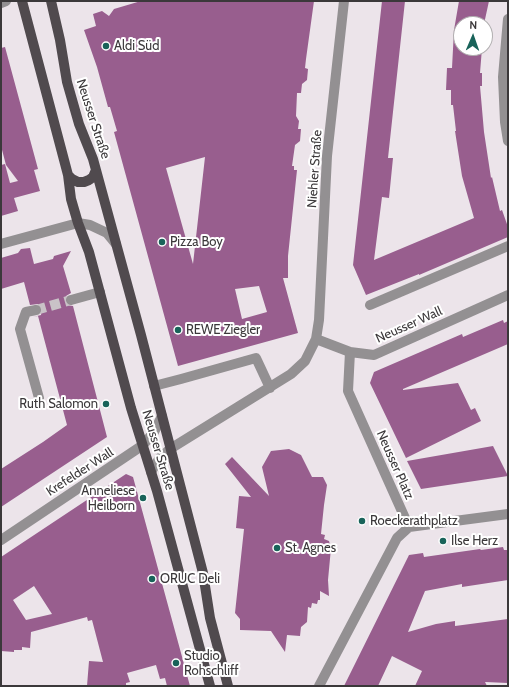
<!DOCTYPE html>
<html>
<head>
<meta charset="utf-8">
<style>
  body { margin:0 }
  #map { position:relative; width:509px; height:687px; overflow:hidden; background:#ece4ea; font-family:Cabin,sans-serif }
  canvas { display:block }
  .frame { position:absolute; inset:0; border:2px solid #3b383a; pointer-events:none }
  .north { position:absolute; left:453px; top:16px; width:40px; height:40px; box-sizing:border-box; background:#fff; border:1px solid #b1afb0; border-radius:50%; rotate:2deg; font-size:11px; font-weight:700; line-height:16px; text-align:center; color:#3b383a }
  .north::after { content:''; display:block; margin:auto; width:14px; height:18px; background:#19635a; clip-path:polygon(50% 0,100% 100%,50% 72%,0 100%) }
</style>
</head>
<body>
<div id="map">
<canvas width="509" height="687"></canvas>
<div class="frame"></div>
<div class="north">N</div>
</div>
<script>
const context = document.querySelector('canvas').getContext('2d');
context.lineJoin = 'round';
function fill(path, color) {
  context.fillStyle = color;
  context.fill(path, 'evenodd');
}
function toPath(rows) {
  const path = new Path2D();
  for (const r of rows) {
    path.moveTo(r[0], r[1]);
    for (let i = 2; i < r.length; i += 2) path.lineTo(r[i], r[i + 1]);
  }
  return path;
}
function trace(path, color, width, dash) {
  context.strokeStyle = color;
  context.lineWidth = width;
  context.lineCap = dash ? 'butt' : 'round';
  context.setLineDash(dash || []);
  context.stroke(path);
}
function label(font, color, halo, rows, align = 'center') {
  context.font = font + ' Cabin,sans-serif';
  context.lineWidth = 4;
  context.setLineDash([]);
  context.textBaseline = 'middle';
  context.strokeStyle = halo;
  context.fillStyle = color;
  for (const [text, x, y, turn = 0] of rows) {
    context.save();
    context.translate(x, y);
    context.rotate((+turn || 0) * Math.PI / 180);
    context.textAlign = isNaN(turn) ? turn : align;
    if (halo) context.strokeText(text, 0, 0);
    context.fillText(text, 0, 0);
    context.restore();
  }
}
const building = toPath([
  [141,1,314,1,306,59,305,68,308,69,307,80,302,84,301,93,297,93,296,116,299,121,298,129,301,129,300,141,295,145,292,166,294,166,294,170,297,170,288,256,288,278,283,278,298,333,178,366,114,132,117,131,110,107,108,107,97,67,84,30,96,26,93,14,102,11,109,16,114,9],
  [205,157,193,264,166,168],
  [259,286,267,312,242,319,235,289],
  [382,1,405,1,388,158,393,158,389,198,382,197,374,260,474,218,462,176,455,131,456,131,453,105,451,105,451,90,446,90,447,68,452,68,454,30,459,1,489,1,484,24,461,24,461,48,482,48,480,73,482,73,482,86,480,86,484,132,491,178,492,177,500,211,502,210,508,227,508,237,419,275,419,274,366,295,353,265],
  [5,47,38,169,34,170,40,191,14,198,18,211,1,216,1,165,5,164,10,183,18,181,6,165,1,146,1,48],
  [30,248,34,264,53,259,54,256,71,251,63,266,71,293,66,296,65,301,67,305,73,306,107,437,1,507,1,469,43,442,67,425,38,316,33,317,41,315,42,308,38,304,30,305,24,282,1,289,1,258,18,253,21,249],
  [503,320,504,323,508,321,508,344,403,389,403,390,458,383,471,410,475,408,481,421,406,458,370,383,374,372,462,334,463,337],
  [493,446,508,476,421,489,407,461],
  [289,449,301,455,312,477,323,477,327,485,324,505,321,534,325,535,324,539,329,541,331,548,328,580,329,596,320,591,320,600,318,600,317,604,312,603,311,608,308,607,307,622,301,627,300,636,287,635,285,652,271,631,240,630,240,619,235,613,244,529,236,528,239,496,251,497,225,464,232,457,269,496,262,467,271,451],
  [126,474,133,477,190,686,167,686,165,678,160,679,156,665,127,673,130,682,126,683,126,686,87,686,89,661,103,662,92,620,88,621,87,617,31,632,30,648,22,647,22,650,14,650,14,652,1,651,1,557],
  [34,586,52,614,26,620,13,600],
  [503,547,504,550,508,550,508,580,462,587,462,584,425,591,408,632,436,624,455,621,455,626,508,619,508,683,485,682,487,686,415,686,422,671,392,656,378,686,344,686,409,555,423,553,424,557,480,549,481,550]
]);
const minorTunnel = toPath([
  [36,310,71,300]
]);
const minor = toPath([
  [1,3,6,1],
  [508,19,503,77,505,122,508,141],
  [1,244,78,223,90,225,107,233,116,244],
  [71,300,100,292],
  [370,305,508,246],
  [36,310,26,312,20,329,39,398],
  [316,339,350,352,374,355,508,295],
  [154,386,181,379,256,358,270,388],
  [151,472,159,459,170,449,291,374,305,361,316,339,319,320,327,156,344,1],
  [409,527,508,514],
  [1,540,143,445,154,432,162,416],
  [319,686,397,538,409,527,348,391,350,352]
]);
const major = toPath([
  [22,1,68,175,71,199,78,223,89,252,131,408,157,491,210,686],
  [51,1,60,40,67,82,79,124,93,159,141,335,203,573,210,618,228,686],
  [68,175,72,179,78,182,84,182,89,180,93,177,96,170]
]);
const markers = [
  [106,46,4,"#19635a"],
  [162,242,4,"#19635a"],
  [178,330,4,"#19635a"],
  [106,404,4,"#19635a"],
  [143,498,4,"#19635a"],
  [362,521,4,"#19635a"],
  [443,541,4,"#19635a"],
  [277,548,4,"#19635a"],
  [152,579,4,"#19635a"],
  [176,663,4,"#19635a"]
];
const poiNames = [
  ["Aldi Süd",114,46],
  ["Pizza Boy",170,242],
  ["REWE Ziegler",186,330],
  ["Ruth Salomon",98,404,"right"],
  ["Anneliese",135,491,"right"],
  ["Heilborn",135,506,"right"],
  ["Roeckerathplatz",370,521],
  ["Ilse Herz",451,541],
  ["St. Agnes",285,548],
  ["ORUC Deli",160,579],
  ["Studio",184,656],
  ["Rohschliff",184,671]
];
const streetNames = [
  ["Neusser Straße",93,119,72],
  ["Niehler Straße",315,169,-86],
  ["Neusser Wall",409,325,-24],
  ["Neusser Straße",158,450,73],
  ["Neusser Platz",395,465,66],
  ["Krefelder Wall",80,472,-33]
];
fill(building, '#985e8e');
trace(minorTunnel, '#c9c2c7', 10, [10, 5]);
trace(minor, '#939092', 10);
trace(major, '#504a4e', 10);
for (const [x, y, r, color] of markers) {
  const dot = new Path2D();
  dot.arc(x, y, r, 0, 2 * Math.PI);
  context.fillStyle = color;
  context.fill(dot);
  trace(dot, '#fff', 1.5);
}
label('13px', '#3b383a', '#fff', poiNames, 'left');
label('13px', '#3b383a', '#fff', streetNames);
</script>
</body>
</html>
